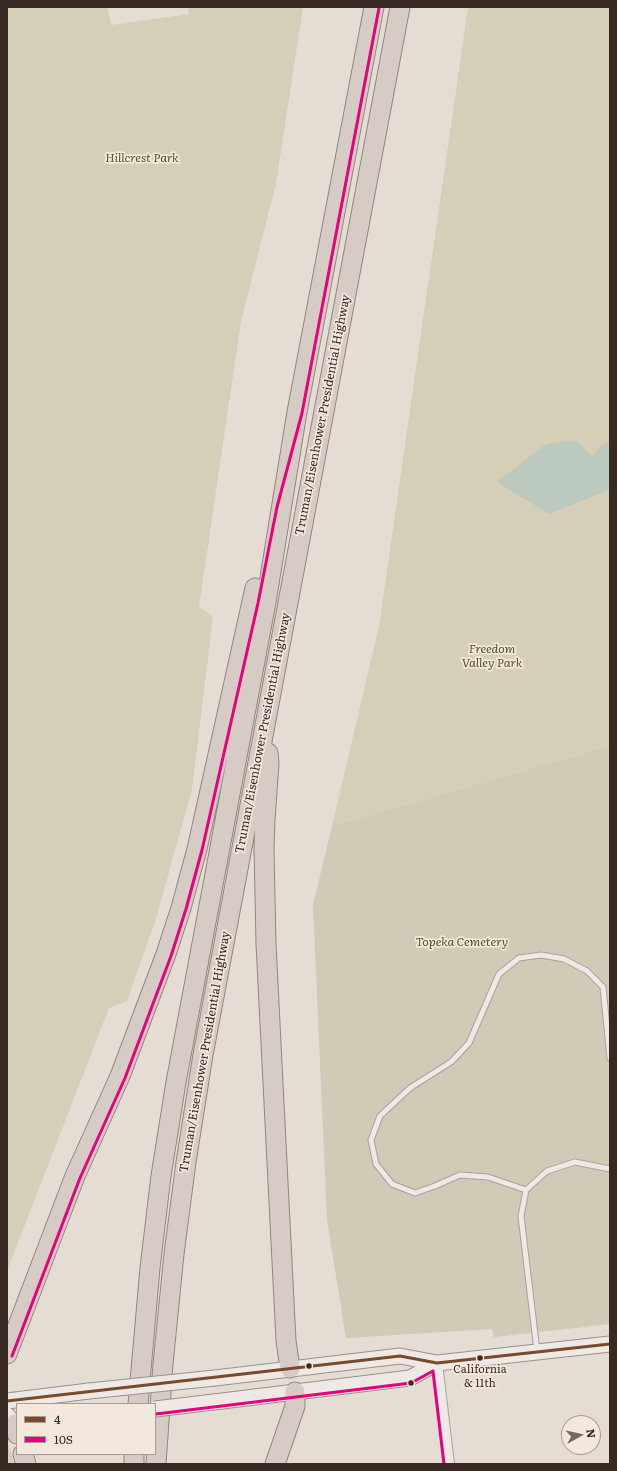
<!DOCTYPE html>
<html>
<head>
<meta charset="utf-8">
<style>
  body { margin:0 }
  #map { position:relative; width:617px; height:1471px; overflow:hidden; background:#e5dcd3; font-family:Literata,serif }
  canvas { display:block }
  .frame { position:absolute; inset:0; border:8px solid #392923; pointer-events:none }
  .legend { position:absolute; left:16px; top:1403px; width:140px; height:52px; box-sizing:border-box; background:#f4e7db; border:1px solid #a99b91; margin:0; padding:5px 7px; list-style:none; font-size:12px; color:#392923 }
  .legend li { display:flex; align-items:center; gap:8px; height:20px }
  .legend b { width:20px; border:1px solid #a99b91 }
  .north { position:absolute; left:561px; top:1415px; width:40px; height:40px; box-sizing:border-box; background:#f4e7db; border:1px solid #a99b91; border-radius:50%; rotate:82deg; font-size:11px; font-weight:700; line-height:16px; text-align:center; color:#392923 }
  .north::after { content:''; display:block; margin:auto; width:14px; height:18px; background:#756861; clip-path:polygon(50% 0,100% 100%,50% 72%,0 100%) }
</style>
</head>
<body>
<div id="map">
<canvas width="617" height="1471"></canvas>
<div class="frame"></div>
<ul class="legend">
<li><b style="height:5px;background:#7a4b2a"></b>4</li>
<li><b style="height:5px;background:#e5007d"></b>10S</li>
</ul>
<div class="north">N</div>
</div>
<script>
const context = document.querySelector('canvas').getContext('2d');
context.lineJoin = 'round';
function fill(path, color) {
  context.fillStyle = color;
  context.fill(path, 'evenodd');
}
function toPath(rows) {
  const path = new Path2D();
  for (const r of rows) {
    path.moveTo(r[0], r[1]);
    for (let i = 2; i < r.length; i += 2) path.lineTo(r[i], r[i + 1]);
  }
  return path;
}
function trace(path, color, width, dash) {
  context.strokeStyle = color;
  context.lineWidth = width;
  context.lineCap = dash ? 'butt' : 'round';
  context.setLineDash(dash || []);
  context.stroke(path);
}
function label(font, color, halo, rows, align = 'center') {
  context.font = font + ' Literata,serif';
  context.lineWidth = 3.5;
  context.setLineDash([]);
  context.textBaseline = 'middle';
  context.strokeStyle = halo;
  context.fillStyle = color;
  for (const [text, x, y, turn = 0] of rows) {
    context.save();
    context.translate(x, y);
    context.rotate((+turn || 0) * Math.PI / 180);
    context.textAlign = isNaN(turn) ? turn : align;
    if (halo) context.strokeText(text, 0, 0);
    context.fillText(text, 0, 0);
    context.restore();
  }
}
const green = toPath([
  [7,7,108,7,111,25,189,14,188,7,303,7,276,184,241,321,199,607,213,616,192,789,156,919,127,1001,109,1008,7,1271],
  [468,7,610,7,610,746,332,826,379,626],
  [7,1442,12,1455,15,1464,7,1464]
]);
const cemetery = toPath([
  [610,746,610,1324,494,1337,492,1329,346,1338,327,1220,313,905,332,826]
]);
const water = toPath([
  [576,440,592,456,603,444,610,442,609,490,549,514,497,482,546,444]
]);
const service = toPath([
  [526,1190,488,1177,460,1175,435,1186,415,1193,392,1184,376,1164,371,1140,380,1116,410,1088,451,1062,469,1043,499,974,519,958,541,955,564,959,587,971,603,987,610,1058],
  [537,1351,521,1216,526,1190,547,1171,575,1162,610,1169]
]);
const minor = toPath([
  [437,1363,449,1464]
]);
const secondary = toPath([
  [215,1378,400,1356,437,1363,610,1344],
  [7,1401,89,1391],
  [214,1402,410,1378,437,1363],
  [7,1415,15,1424]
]);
const motorway = toPath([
  [268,753,269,763,265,820,264,848,266,944,286,1341,290,1368],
  [7,1354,75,1176,120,1076,166,954,181,908,197,849,255,588],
  [138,1404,150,1268,161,1176,176,1082,266,602,297,412,374,7],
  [15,1424,17,1434],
  [23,1454,26,1464],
  [134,1464,134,1454],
  [156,1464,163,1364,174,1254,186,1162,203,1055,400,7],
  [275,1464,295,1406,295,1392]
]);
const secondaryBridge = toPath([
  [89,1391,215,1378],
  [155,1409,214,1402]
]);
const bus1 = toPath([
  [7,1401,400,1356,437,1363,610,1344]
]);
const bus2 = toPath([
  [12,1356,80,1178,125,1078,171,956,186,909,202,850,258,603,277,507,302,413,379,8],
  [156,1414,411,1383,433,1371,444,1464]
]);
const markers = [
  [480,1358,3.5,"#392923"],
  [309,1366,3.5,"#392923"],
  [411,1383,3.5,"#392923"]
];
const busNames = [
  ["California",480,1370],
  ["& 11th",480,1384]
];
const parkNames = [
  ["Hillcrest Park",142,158],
  ["Freedom",492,649],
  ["Valley Park",492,663],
  ["Topeka Cemetery",462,942]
];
const streetNames = [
  ["Truman/Eisenhower Presidential Highway",323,415,-79],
  ["Truman/Eisenhower Presidential Highway",263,733,-79],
  ["Truman/Eisenhower Presidential Highway",205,1052,-80]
];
fill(green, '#d6cfb7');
fill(cemetery, '#d0cab6');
fill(water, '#bcc9bf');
trace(service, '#aba29b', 7);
trace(minor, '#aba29b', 12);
trace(secondary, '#9a918b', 17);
trace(motorway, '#908782', 21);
trace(service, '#eee9e4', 5);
trace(minor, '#eee9e4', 10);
trace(secondary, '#eee9e4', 15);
trace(motorway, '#d7ccc5', 19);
trace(secondaryBridge, '#9a918b', 17, []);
trace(secondaryBridge, '#eee9e4', 15);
trace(bus1, '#7a4b2a', 3);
trace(bus2, '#e5007d', 3);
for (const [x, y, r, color] of markers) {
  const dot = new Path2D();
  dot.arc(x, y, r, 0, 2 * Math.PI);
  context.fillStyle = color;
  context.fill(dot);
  trace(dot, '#f4e7db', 1.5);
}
label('11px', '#392923', '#f4e7db', busNames);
label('italic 12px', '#53542b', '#f4e7db', parkNames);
label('12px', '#392923', '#f4e7db', streetNames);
</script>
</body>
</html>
